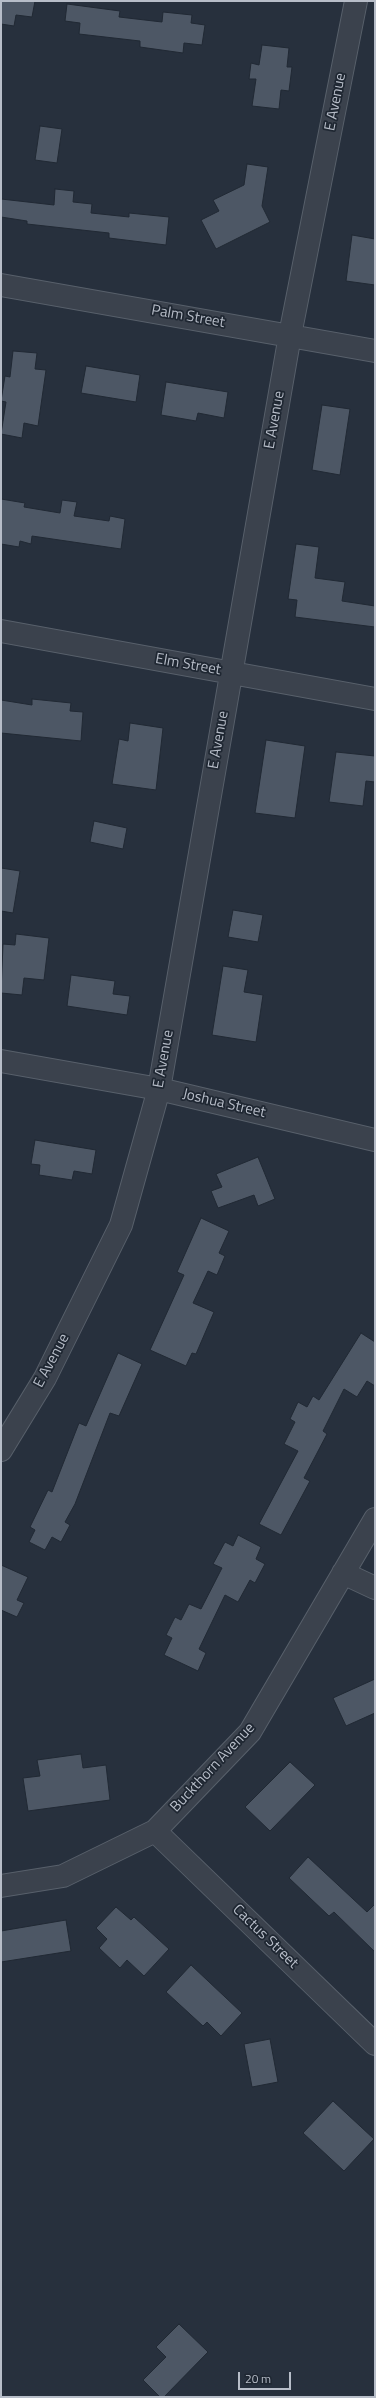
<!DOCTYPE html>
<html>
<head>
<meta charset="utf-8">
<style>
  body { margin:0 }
  #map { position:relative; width:376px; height:2398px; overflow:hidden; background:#27303d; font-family:"Titillium Web",sans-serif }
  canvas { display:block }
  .frame { position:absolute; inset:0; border:2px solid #b7bdc8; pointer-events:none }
  .scale { position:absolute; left:238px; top:2372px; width:53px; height:18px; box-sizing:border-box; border:2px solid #b7bdc8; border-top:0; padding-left:5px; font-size:12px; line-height:14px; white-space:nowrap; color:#b7bdc8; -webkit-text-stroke:3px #1f2732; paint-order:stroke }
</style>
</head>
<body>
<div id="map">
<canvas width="376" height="2398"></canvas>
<div class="frame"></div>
<div class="scale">20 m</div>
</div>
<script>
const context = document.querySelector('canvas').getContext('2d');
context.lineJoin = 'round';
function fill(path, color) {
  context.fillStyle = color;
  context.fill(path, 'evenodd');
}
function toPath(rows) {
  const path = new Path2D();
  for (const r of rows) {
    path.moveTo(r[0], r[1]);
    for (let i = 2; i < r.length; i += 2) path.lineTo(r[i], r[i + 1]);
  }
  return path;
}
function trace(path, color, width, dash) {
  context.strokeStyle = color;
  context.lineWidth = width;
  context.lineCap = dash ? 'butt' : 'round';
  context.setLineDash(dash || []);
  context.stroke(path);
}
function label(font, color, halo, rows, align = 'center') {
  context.font = font + ' "Titillium Web",sans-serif';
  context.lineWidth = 3.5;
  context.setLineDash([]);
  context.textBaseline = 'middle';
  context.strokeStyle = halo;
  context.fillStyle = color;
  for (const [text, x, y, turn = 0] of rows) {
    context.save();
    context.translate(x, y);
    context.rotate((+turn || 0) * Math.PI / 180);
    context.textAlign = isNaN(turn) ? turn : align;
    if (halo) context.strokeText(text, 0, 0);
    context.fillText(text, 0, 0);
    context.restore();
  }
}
const building = toPath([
  [1,1,35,1,32,17,16,15,14,26,1,24,1,1],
  [67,4,120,11,119,17,162,22,163,12,192,15,191,23,205,25,202,45,184,43,183,53,140,47,140,41,79,34,80,23,65,21,67,4],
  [262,45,289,48,287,67,292,67,289,91,281,90,279,109,252,106,256,79,249,79,251,63,259,65,262,45],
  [40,126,62,129,57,163,35,160,40,126],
  [247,164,268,167,262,206,270,222,216,249,201,220,219,211,213,200,244,185,247,164],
  [55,189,74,191,73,202,92,204,91,213,129,217,129,213,169,217,166,245,109,238,109,233,27,224,27,221,1,217,1,199,54,205,55,189],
  [352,235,375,239,375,285,346,281,352,235],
  [13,351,37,353,35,369,46,370,38,426,24,423,22,438,1,434,6,402,1,401,5,376,10,377,13,351],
  [86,366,140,375,136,402,81,393,86,366],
  [166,382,228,392,224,418,198,413,196,421,161,415,166,382],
  [322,405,350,409,340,475,312,470,322,405],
  [1,499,25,503,24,507,60,513,62,500,77,502,74,516,109,521,110,516,125,519,121,549,32,536,31,544,20,541,19,547,1,544,1,499],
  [296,544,319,547,315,578,345,582,342,601,375,606,375,627,295,617,297,600,288,599,296,544],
  [32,699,71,703,70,711,83,712,81,741,1,733,1,700,32,705,32,699],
  [130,723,163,728,156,790,112,784,119,739,128,741,130,723],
  [266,740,305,746,295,818,255,813,266,740],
  [336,752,375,756,375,782,366,781,363,806,329,802,336,752],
  [94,821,127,828,123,849,90,842,94,821],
  [1,868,20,871,13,913,1,911,1,868],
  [233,910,263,915,258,942,228,937,233,910],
  [16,934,49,938,44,980,24,978,22,995,1,993,3,944,15,945,16,934],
  [223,966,248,970,244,992,263,995,256,1042,212,1035,223,966],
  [71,975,115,981,113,994,130,996,127,1015,67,1006,71,975],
  [35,1140,96,1150,92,1174,74,1171,72,1180,39,1175,40,1165,31,1164,35,1140],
  [258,1157,275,1199,258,1206,254,1195,218,1208,211,1191,222,1187,216,1174,258,1157],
  [201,1218,229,1231,219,1253,225,1256,217,1275,208,1271,193,1303,214,1312,196,1354,192,1353,186,1366,150,1350,184,1275,177,1272,201,1218],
  [361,1333,375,1342,375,1386,367,1381,357,1397,344,1389,323,1431,327,1434,304,1478,310,1481,281,1535,259,1524,298,1451,284,1444,295,1422,290,1419,298,1402,307,1407,313,1396,319,1400,361,1333],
  [118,1353,142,1364,119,1416,110,1413,75,1504,65,1522,70,1525,61,1542,52,1537,45,1550,29,1542,35,1530,30,1527,48,1490,52,1492,79,1423,86,1426,118,1353],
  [238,1535,261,1547,256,1559,265,1564,255,1583,250,1580,238,1602,225,1595,199,1649,206,1653,198,1671,164,1655,172,1638,166,1635,175,1617,181,1620,189,1604,201,1609,222,1568,213,1564,225,1542,233,1546,238,1535],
  [1,1565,28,1577,17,1600,24,1603,17,1617,1,1610,1,1565],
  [375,1679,375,1713,346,1726,333,1698,375,1679],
  [81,1754,83,1768,106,1765,110,1800,28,1811,23,1778,40,1776,37,1760,81,1754],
  [290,1762,315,1785,270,1831,245,1807,290,1762],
  [308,1857,367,1912,375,1904,375,1952,334,1912,329,1916,289,1878,308,1857],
  [116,1907,131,1920,134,1917,169,1949,144,1976,127,1960,120,1968,99,1948,107,1939,96,1928,116,1907],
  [66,1920,71,1951,1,1962,1,1931,66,1920],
  [191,1965,242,2013,221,2036,207,2022,203,2026,166,1992,191,1965],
  [270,2039,278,2082,252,2087,244,2044,270,2039],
  [333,2101,374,2139,344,2171,303,2133,333,2101],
  [179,2324,208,2352,164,2397,160,2397,143,2380,166,2357,156,2347,179,2324]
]);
const minor = toPath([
  [1,285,375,351],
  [1,631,375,699],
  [1,1061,159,1089,375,1140],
  [1,1450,45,1378,121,1225,159,1089,290,335,356,1],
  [343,1573,375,1588],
  [155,1831,375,2044],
  [1,1886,63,1876,155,1831,250,1732,375,1519]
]);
const streetNames = [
  ["E Avenue",336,102,-79],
  ["Palm Street",188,317,10],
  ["E Avenue",275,420,-80],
  ["Elm Street",188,665,10],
  ["E Avenue",219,740,-80],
  ["E Avenue",164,1059,-80],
  ["Joshua Street",224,1104,13],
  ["E Avenue",52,1361,-62],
  ["Buckthorn Avenue",213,1768,-47],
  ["Cactus Street",265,1937,44]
];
fill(building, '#4d5765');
trace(building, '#212934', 1);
trace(minor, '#58606b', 24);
trace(minor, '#3b424d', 22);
label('15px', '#b7bdc8', '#1f2732', streetNames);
</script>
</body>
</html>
